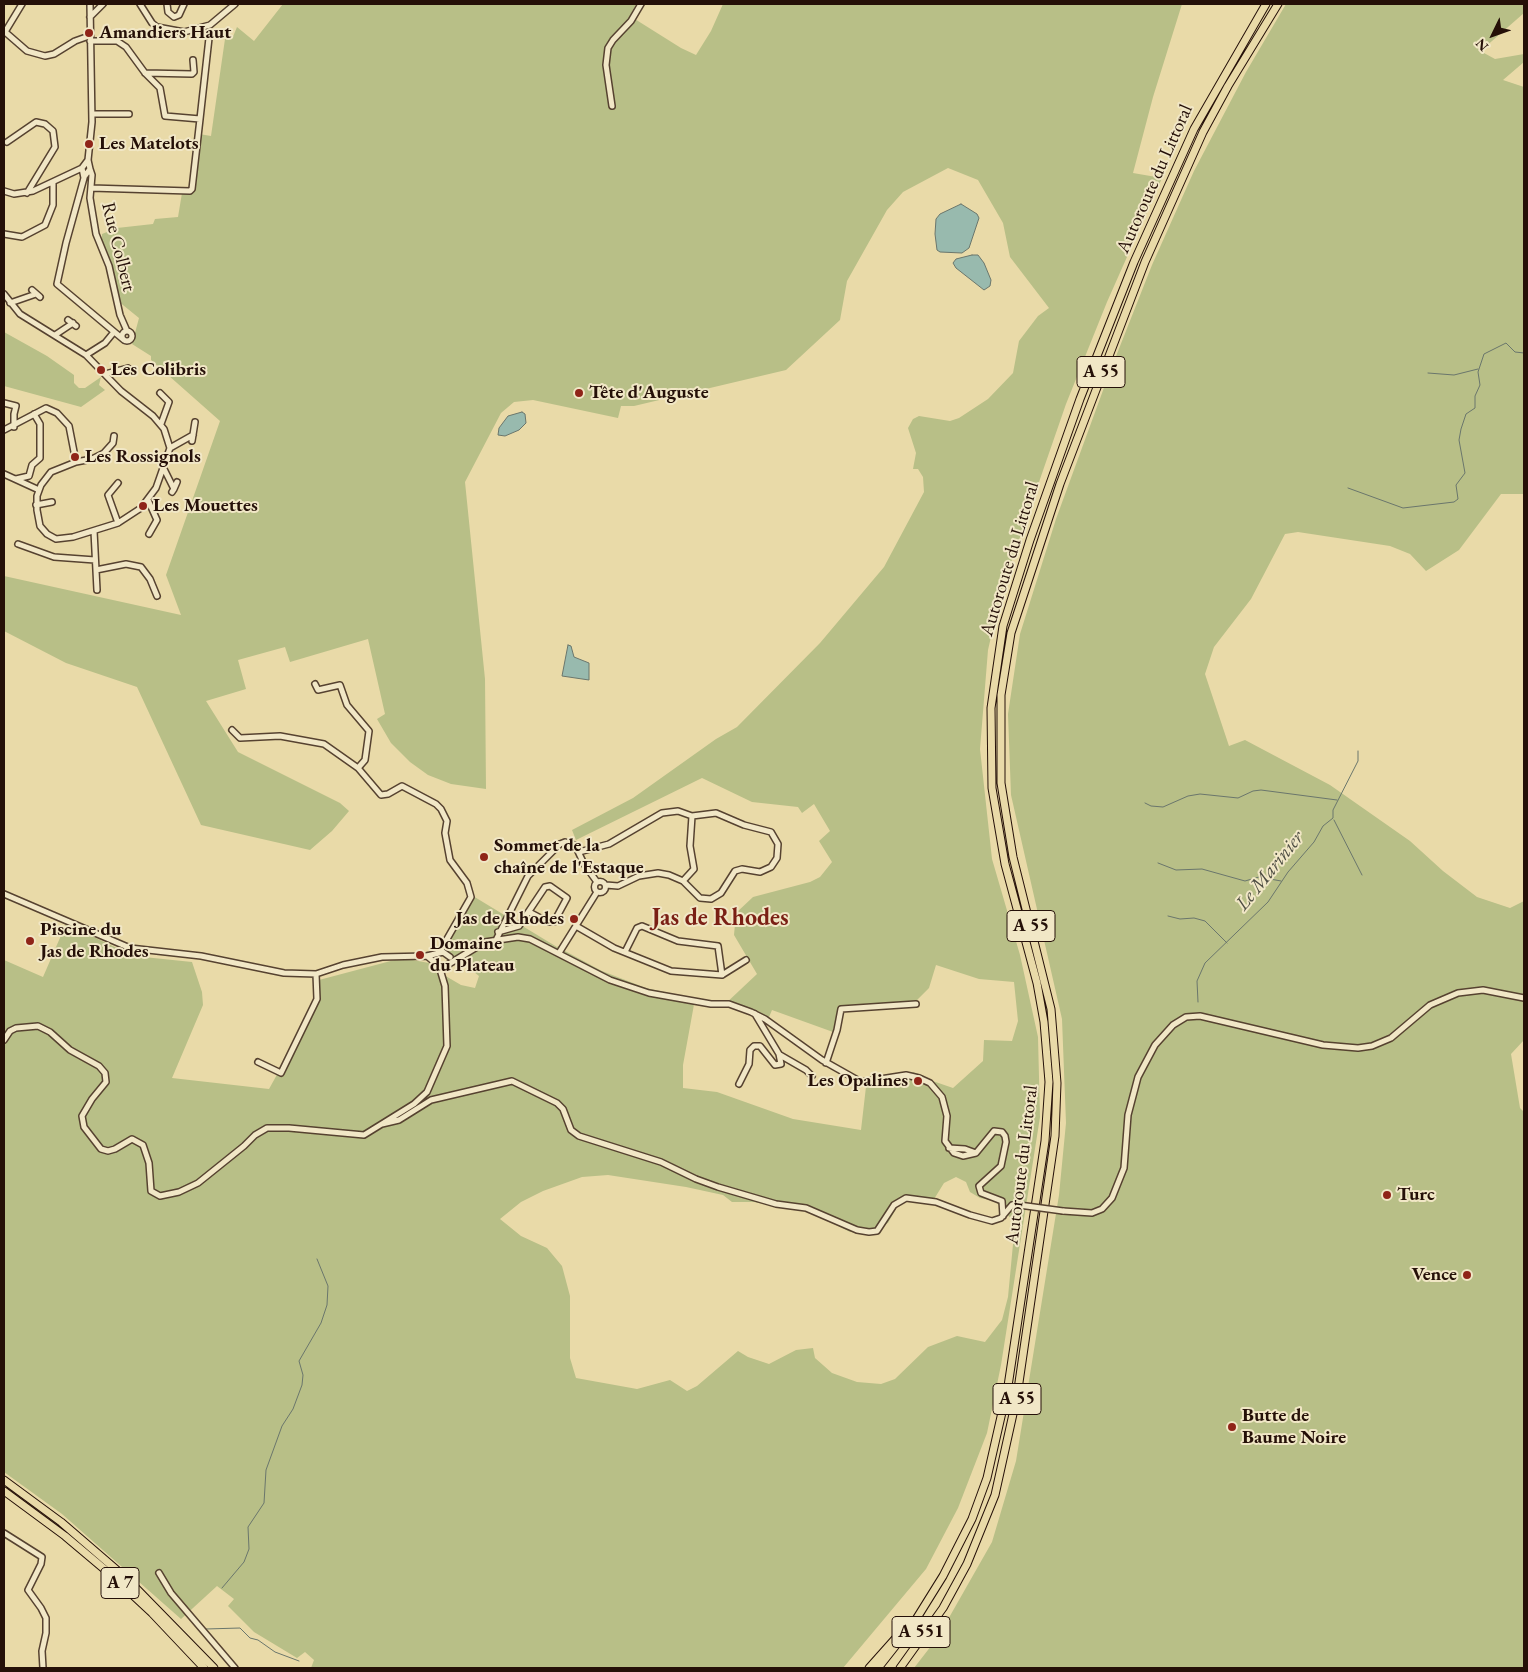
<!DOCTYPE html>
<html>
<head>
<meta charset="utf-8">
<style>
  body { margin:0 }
  #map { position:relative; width:1528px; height:1672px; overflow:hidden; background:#e9daa8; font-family:"EB Garamond",serif }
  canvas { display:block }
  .frame { position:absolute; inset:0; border:5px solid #251008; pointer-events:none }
  .north { position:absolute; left:1468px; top:10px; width:50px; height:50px; -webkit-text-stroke:4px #f1e7c6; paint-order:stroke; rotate:228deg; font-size:14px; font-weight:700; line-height:20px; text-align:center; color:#251008 }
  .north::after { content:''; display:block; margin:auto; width:18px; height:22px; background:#251008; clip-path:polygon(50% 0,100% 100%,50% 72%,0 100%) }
</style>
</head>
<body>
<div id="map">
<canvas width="1528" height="1672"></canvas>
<div class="frame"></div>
<div class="north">N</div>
</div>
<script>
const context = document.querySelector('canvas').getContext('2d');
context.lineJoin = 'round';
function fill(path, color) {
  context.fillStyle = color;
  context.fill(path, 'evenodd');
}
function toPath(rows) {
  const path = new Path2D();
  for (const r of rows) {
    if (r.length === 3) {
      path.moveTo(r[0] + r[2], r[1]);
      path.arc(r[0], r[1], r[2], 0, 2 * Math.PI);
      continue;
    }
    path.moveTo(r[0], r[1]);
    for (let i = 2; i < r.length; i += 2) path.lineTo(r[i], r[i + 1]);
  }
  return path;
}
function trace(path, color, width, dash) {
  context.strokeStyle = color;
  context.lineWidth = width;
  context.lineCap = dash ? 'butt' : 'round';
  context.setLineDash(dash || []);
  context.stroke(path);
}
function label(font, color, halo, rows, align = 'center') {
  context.font = font + ' "EB Garamond",serif';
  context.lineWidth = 4;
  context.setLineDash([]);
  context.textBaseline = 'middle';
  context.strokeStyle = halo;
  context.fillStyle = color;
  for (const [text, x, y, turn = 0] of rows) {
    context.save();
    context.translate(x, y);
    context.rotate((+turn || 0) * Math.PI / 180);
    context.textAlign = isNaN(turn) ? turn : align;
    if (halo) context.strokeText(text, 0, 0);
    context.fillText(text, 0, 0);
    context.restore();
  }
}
const green = toPath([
  [283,4,636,4,630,16,681,48,696,55,711,31,723,4,1182,4,1153,97,1133,173,1162,178,1107,302,1066,404,1002,589,988,650,980,749,992,859,1020,955,1038,1037,1040,1117,1001,1365,987,1433,958,1508,926,1569,843,1668,311,1668,314,1660,305,1652,297,1658,254,1632,228,1606,234,1599,217,1586,181,1619,62,1514,4,1472,4,960,43,977,66,924,134,956,192,962,202,992,203,1005,172,1078,269,1089,289,1053,317,994,319,980,402,958,429,963,437,971,461,985,475,988,479,976,443,947,473,896,557,947,561,945,565,947,565,951,602,971,646,988,695,999,683,1065,683,1088,717,1092,793,1119,861,1130,867,1078,907,1072,912,1073,913,1072,924,1076,924,1078,953,1088,983,1061,984,1040,1012,1041,1018,1021,1014,982,979,979,936,965,929,988,915,1002,839,1006,833,1032,772,1010,767,1022,738,1008,723,1006,757,974,734,935,736,913,753,897,810,882,820,877,832,862,819,841,830,831,814,804,802,813,798,807,752,802,702,778,576,840,572,830,633,798,716,739,737,727,820,643,884,567,924,492,923,477,918,469,913,469,916,453,908,428,913,419,919,416,950,421,959,418,988,399,1013,373,1019,341,1038,316,1049,308,1010,257,1003,223,978,180,948,168,903,192,887,210,847,281,840,320,786,370,634,406,621,406,618,418,533,400,514,402,501,413,465,482,485,679,486,789,451,784,428,775,410,762,391,743,377,719,385,714,368,639,290,662,285,647,238,660,246,689,206,701,238,752,340,803,349,811,332,831,310,850,201,825,137,687,66,663,4,631,4,576,181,615,166,575,220,421,151,360,151,356,132,344,139,318,118,301,102,245,102,234,117,228,153,224,155,219,178,217,182,193,192,192,199,134,211,136,225,39,232,39,237,27,254,41],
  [608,1175,686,1187,723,1195,732,1202,754,1202,811,1212,850,1232,862,1227,871,1229,888,1223,897,1207,907,1201,931,1204,944,1183,956,1177,966,1182,970,1192,980,1198,995,1201,1015,1223,1008,1297,1002,1320,985,1342,957,1336,928,1347,895,1379,881,1384,857,1382,832,1373,815,1358,813,1348,796,1350,769,1364,748,1357,738,1351,697,1386,687,1391,670,1380,637,1389,576,1378,570,1358,570,1296,562,1266,547,1248,521,1236,500,1219,521,1202,543,1191,582,1177],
  [1286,4,1524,4,1524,13,1484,48,1484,53,1495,59,1524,54,1524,62,1503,80,1524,87,1524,494,1501,494,1459,550,1426,571,1410,554,1390,546,1298,532,1285,534,1251,599,1214,647,1205,674,1229,746,1245,740,1330,785,1410,841,1443,871,1477,897,1510,908,1524,901,1524,1040,1511,1054,1520,1108,1524,1112,1524,1668,914,1668,938,1637,992,1542,1016,1461,1059,1195,1066,1123,1062,1019,1011,795,1008,714,1020,634,1056,519,1109,374,1152,265,1194,171,1246,72],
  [4,332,47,356,74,375,74,383,79,388,85,388,101,377,99,385,105,390,81,407,4,386]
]);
const water = toPath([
  [961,204,977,214,979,218,969,248,962,253,940,252,937,250,935,234,936,219,940,214,961,204],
  [972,255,978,255,984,263,991,280,990,286,984,290,956,268,953,263,956,259,972,255],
  [522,412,525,414,526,423,519,430,505,436,498,435,499,428,508,416,522,412],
  [568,645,571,646,574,657,589,663,589,680,562,676,568,645]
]);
const stream = toPath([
  [1428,373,1454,375,1478,369],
  [1348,488,1403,508,1454,502,1458,499,1456,485,1465,473,1459,440,1461,429,1466,414,1475,408,1475,396,1480,385,1478,372,1484,354,1506,343,1515,352,1524,353],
  [1145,803,1151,806,1163,807,1188,796,1200,794,1238,798,1253,791,1261,790,1337,800],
  [1334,820,1362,875],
  [1158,863,1176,870,1202,869,1245,881,1259,877,1281,881],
  [1168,916,1180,919,1194,918,1205,921,1227,943],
  [1198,1002,1197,981,1205,963,1268,902,1288,872,1314,842,1323,826,1333,818,1333,810,1358,761,1358,751],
  [222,1588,244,1562,249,1549,248,1527,264,1503,266,1470,282,1426,293,1409,302,1385,303,1375,299,1361,321,1323,327,1305,328,1286,317,1259],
  [206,1629,240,1628,250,1638,258,1640,275,1652,299,1661]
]);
const minor = toPath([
  [140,4,152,23,157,27,184,32,210,25,235,4],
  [167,4,168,12,174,17,179,15,184,4],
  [90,17,103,4],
  [4,31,27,51,45,56,54,54,75,41,89,36],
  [5,32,22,4],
  [90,41,117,41,126,47,145,73,160,88,165,116,200,119,209,38],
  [145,73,192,74,194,72,193,60],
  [612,106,606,65,608,48,613,40,631,21,641,4],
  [92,114,129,114],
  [7,142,36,122,45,124,53,131,55,147,27,193],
  [88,160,82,168,84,178,66,243,57,284,124,340],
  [90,169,92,175,90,198,96,234,109,266,120,315,127,331],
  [84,177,90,169,88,160,92,122,90,4],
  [91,188,190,191,192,189,200,119],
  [4,191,14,194,33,191,82,168],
  [4,234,22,237,45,225,53,205,53,183],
  [32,290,40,297],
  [4,294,20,314,86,355,121,391,153,416,164,429,170,448,156,488,141,508,118,523,73,537,56,539,47,534,40,526,37,510,37,496,41,485,51,472,76,462,69,426,57,413,46,408,4,430],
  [10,303,36,294],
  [68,320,76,326],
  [127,336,5],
  [55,335,73,323],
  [86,355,105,343,114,332],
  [105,374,128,368,133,372],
  [160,393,169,402,161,424],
  [4,403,16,406,14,414,14,427],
  [192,441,195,422],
  [170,448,193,435],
  [76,462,92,459,104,453,113,443,114,436],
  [164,469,174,489,172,492],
  [4,474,39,490],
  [16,479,29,476,32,465,40,458,40,424,34,414],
  [118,483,108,495,118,523],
  [174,489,177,482],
  [148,500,157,520,149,534],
  [36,505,52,502],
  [94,531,97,590],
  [18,544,54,557,95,560],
  [96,570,126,564,141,567,150,579,157,596],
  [315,684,318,690,340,685,347,705,369,731,365,760,358,768],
  [232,730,240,738,280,736,324,744,358,768,381,795,388,794,402,786,436,804,441,809,447,821,445,833,450,860,467,883,471,897,439,953],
  [579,852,609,844,662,813,678,811,692,816,716,813,744,825,771,832,778,844,777,858,771,867,760,872,742,869,735,871,721,893,711,899,700,898,683,881,669,875,658,873,639,876,618,886,606,885],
  [683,881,694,869,690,846,692,816],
  [600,887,5.5],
  [4,894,130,948,201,956,284,973,316,974,343,965,382,957,427,956,443,952,450,957],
  [576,926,614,948,671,971,722,975,746,960],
  [498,932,519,926,545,887,550,886,567,898,554,922,548,922,529,912],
  [496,940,528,876,560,844,565,842,575,845,584,864,597,882],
  [625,952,637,928,642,926,678,941,718,946,722,975],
  [559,953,597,892],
  [427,956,439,966,444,967,485,942,518,937,530,939,610,980,649,993,711,1004,729,1004,751,1012,765,1019,822,1060,861,1082,906,1075,919,1078,930,1083,942,1097,947,1116,945,1141,954,1153,963,1156,976,1153,994,1131,1002,1132,1005,1136,1006,1142,1001,1166,979,1186,981,1193,1002,1201,1003,1216],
  [4,1040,10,1031,16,1028,38,1026,50,1032,70,1050,99,1066,105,1073,106,1082,92,1099,82,1116,84,1127,101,1149,108,1151,115,1149,132,1139,143,1145,149,1163,151,1191,160,1196,179,1192,198,1183,244,1146,255,1135,267,1128,289,1128,364,1135,414,1104,427,1092,447,1046,445,986,439,966],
  [780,1055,806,1070,812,1076],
  [258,1062,281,1073,317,999,316,974],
  [826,1063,837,1030,841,1009,916,1004],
  [739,1084,749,1064,750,1050,754,1046,760,1046,775,1065,781,1064,779,1054,755,1014],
  [382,1124,399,1120,431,1100,512,1081,557,1103,563,1109,571,1130,579,1136,661,1162,696,1179,718,1187,776,1204,806,1208,857,1230,869,1232,877,1231,894,1205,906,1198,936,1202,970,1215,992,1221,1001,1218,1012,1205,1019,1205],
  [949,1148,965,1149,976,1153],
  [1063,1211,1092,1213,1102,1209,1112,1198,1124,1168,1128,1115,1138,1077,1155,1045,1173,1025,1186,1017,1200,1016,1323,1045,1358,1048,1372,1046,1391,1038,1430,1005,1458,993,1483,990,1524,998],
  [4,1533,42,1557,41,1564,28,1590,41,1608,46,1618,46,1633,42,1651,43,1668],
  [159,1573,171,1593,235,1668]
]);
const highway = toPath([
  [4,1480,61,1522,126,1578,214,1668],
  [4,1491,65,1536,109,1573,152,1613,204,1668],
  [869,1668,902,1631],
  [878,1668,915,1621,943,1576,972,1519,987,1478,1008,1386,1045,1141,1049,1082,1044,1022,1037,983,1005,864,992,788,991,708,1003,626,1030,540,1080,399,1134,262,1194,129,1266,4],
  [900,1668,943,1608,967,1564,995,1495,1017,1396,1055,1136,1057,1083,1051,1009,1013,857,1001,783,1001,695,1011,633,1060,484,1145,262,1203,132,1228,86,1278,4]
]);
const minorBridge = toPath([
  [1019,1205,1063,1211]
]);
const markers = [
  [89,33,5,"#8f2418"],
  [89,144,5,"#8f2418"],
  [101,370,5,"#8f2418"],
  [579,393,5,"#8f2418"],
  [75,457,5,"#8f2418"],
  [143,506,5,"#8f2418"],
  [484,857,5,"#8f2418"],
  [574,919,5,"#8f2418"],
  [30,941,5,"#8f2418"],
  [420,955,5,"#8f2418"],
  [918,1081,5,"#8f2418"],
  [1387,1195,5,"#8f2418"],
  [1467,1275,5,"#8f2418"],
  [1232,1427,5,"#8f2418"]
];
const shields = [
  [1101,372,48],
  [1031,926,48],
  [1017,1399,48],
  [120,1583,38],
  [921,1632,58]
];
const shieldNames = [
  ["A 55",1101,372],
  ["A 55",1031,926],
  ["A 55",1017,1399],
  ["A 7",120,1583],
  ["A 551",921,1632]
];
const poiNames = [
  ["Amandiers Haut",99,33],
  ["Les Matelots",99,144],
  ["Les Colibris",111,370],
  ["Tête d'Auguste",589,393],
  ["Les Rossignols",85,457],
  ["Les Mouettes",153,506],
  ["Sommet de la",494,846],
  ["chaîne de l'Estaque",494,868],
  ["Jas de Rhodes",564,919,"right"],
  ["Piscine du",40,930],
  ["Jas de Rhodes",40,952],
  ["Domaine",430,944],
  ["du Plateau",430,966],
  ["Les Opalines",908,1081,"right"],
  ["Turc",1397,1195],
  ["Vence",1457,1275,"right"],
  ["Butte de",1242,1416],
  ["Baume Noire",1242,1438]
];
const streetNames = [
  ["Autoroute du Littoral",1155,179,-66],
  ["Rue Colbert",118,247,76],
  ["Autoroute du Littoral",1010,559,-73],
  ["Autoroute du Littoral",1022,1165,-83]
];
const waterNames = [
  ["Le Marinier",1270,871,-51]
];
const districtNames = [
  ["Jas de Rhodes",720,918]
];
fill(green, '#b8bf87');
fill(water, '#98baae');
trace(water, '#6a766c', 1);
trace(stream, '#6a766c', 1);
trace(minor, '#564230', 8);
trace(highway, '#251008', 9);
trace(minor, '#f1e7c6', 5);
trace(highway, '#e9daa8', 7);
trace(minorBridge, '#564230', 8, []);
trace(minorBridge, '#f1e7c6', 5);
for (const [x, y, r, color] of markers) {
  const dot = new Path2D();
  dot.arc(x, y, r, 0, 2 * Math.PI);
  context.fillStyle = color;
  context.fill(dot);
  trace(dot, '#f1e7c6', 2);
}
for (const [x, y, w] of shields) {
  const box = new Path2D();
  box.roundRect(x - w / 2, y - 15.5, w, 31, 4);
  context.fillStyle = '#f1e7c6';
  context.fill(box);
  trace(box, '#251008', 1);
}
label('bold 18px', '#251008', null, shieldNames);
label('bold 19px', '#251008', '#f1e7c6', poiNames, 'left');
label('19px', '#251008', '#f1e7c6', streetNames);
label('italic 20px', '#4d4c42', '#f1e7c6', waterNames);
label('bold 24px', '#7a1f14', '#f1e7c6', districtNames);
</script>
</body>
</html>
